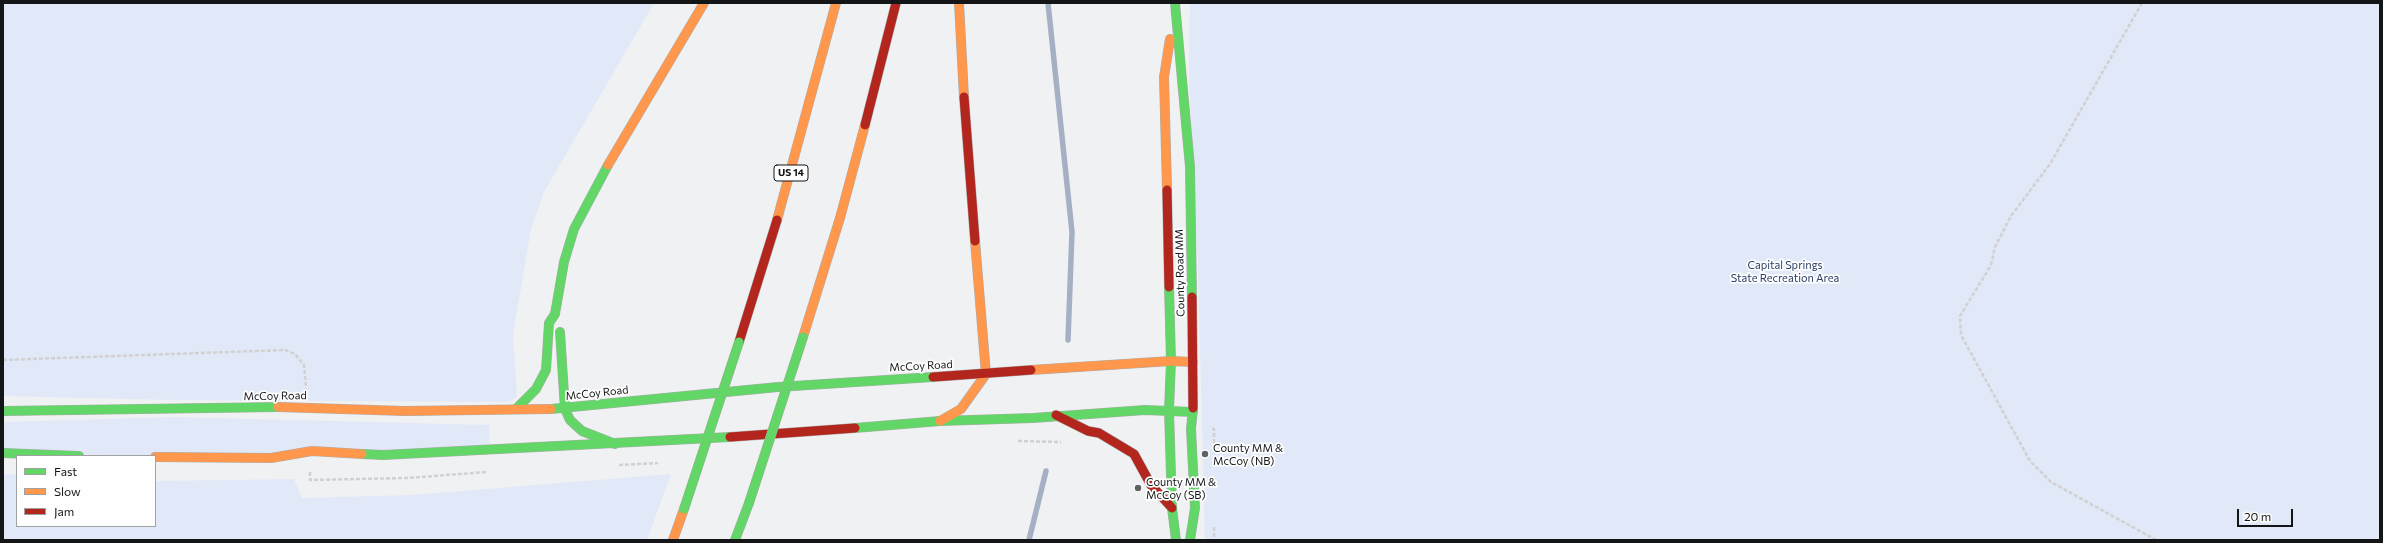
<!DOCTYPE html>
<html>
<head>
<meta charset="utf-8">
<style>
  body { margin:0 }
  #map { position:relative; width:2383px; height:543px; overflow:hidden; background:#f0f1f3; font-family:Commissioner,sans-serif }
  canvas { display:block }
  .frame { position:absolute; inset:0; border:4px solid #141516; pointer-events:none }
  .legend { position:absolute; left:16px; top:455px; width:140px; height:72px; box-sizing:border-box; background:#fefeff; border:1px solid #a0a1a2; margin:0; padding:5px 7px; list-style:none; font-size:12px; color:#141516 }
  .legend li { display:flex; align-items:center; gap:8px; height:20px }
  .legend b { width:20px; border:1px solid #a0a1a2 }
  .scale { position:absolute; left:2237px; top:509px; width:56px; height:18px; box-sizing:border-box; border:2px solid #141516; border-top:0; padding-left:5px; font-size:12px; line-height:14px; white-space:nowrap; color:#141516; -webkit-text-stroke:3px #fefeff; paint-order:stroke }
</style>
</head>
<body>
<div id="map">
<canvas width="2383" height="543"></canvas>
<div class="frame"></div>
<ul class="legend">
<li><b style="height:5px;background:#63d668"></b>Fast</li>
<li><b style="height:5px;background:#ff974d"></b>Slow</li>
<li><b style="height:5px;background:#b3261e"></b>Jam</li>
</ul>
<div class="scale">20 m</div>
</div>
<script>
const context = document.querySelector('canvas').getContext('2d');
context.lineJoin = 'round';
function fill(path, color) {
  context.fillStyle = color;
  context.fill(path, 'evenodd');
}
function toPath(rows) {
  const path = new Path2D();
  for (const r of rows) {
    path.moveTo(r[0], r[1]);
    for (let i = 2; i < r.length; i += 2) path.lineTo(r[i], r[i + 1]);
  }
  return path;
}
function trace(path, color, width, dash) {
  context.strokeStyle = color;
  context.lineWidth = width;
  context.lineCap = dash ? 'butt' : 'round';
  context.setLineDash(dash || []);
  context.stroke(path);
}
function label(font, color, halo, rows, align = 'center') {
  context.font = font + ' Commissioner,sans-serif';
  context.lineWidth = 3.5;
  context.setLineDash([]);
  context.textBaseline = 'middle';
  context.strokeStyle = halo;
  context.fillStyle = color;
  for (const [text, x, y, turn = 0] of rows) {
    context.save();
    context.translate(x, y);
    context.rotate((+turn || 0) * Math.PI / 180);
    context.textAlign = isNaN(turn) ? turn : align;
    if (halo) context.strokeText(text, 0, 0);
    context.fillText(text, 0, 0);
    context.restore();
  }
}
const green = toPath([
  [3,3,654,3,544,192,531,229,513,335,517,397,508,402,171,400,3,396],
  [1190,3,2380,3,2380,540,1205,540,1198,269,1189,78],
  [175,417,489,425,490,450,155,456,3,453,3,422],
  [3,474,17,475,17,526,155,526,155,481,294,479,302,498,411,495,671,474,647,540,3,540]
]);
const stream = toPath([
  [1048,3,1072,232,1068,340],
  [1029,540,1046,471]
]);
const path = toPath([
  [2142,3,2050,164,2011,216,1995,247,1991,265,1960,316,1961,335,2030,461,2051,482,2156,540],
  [3,360,285,350,295,354,304,365,306,387],
  [1212,429,1214,429,1214,444],
  [1018,441,1061,442],
  [619,465,658,463],
  [310,472,310,480,408,478,486,472],
  [1214,527,1214,540]
]);
const fast = toPath([
  [1175,3,1190,167,1192,297],
  [1169,287,1171,361,1169,410,1172,508,1176,540],
  [560,332,565,409,570,420,582,431,615,444],
  [517,408,536,389,546,370,549,323,555,314,564,262,574,229,608,165],
  [551,409,778,387,933,377],
  [3,411,278,407],
  [855,428,940,421,1033,418,1145,410,1193,412],
  [3,453,79,456],
  [362,454,383,455,730,437],
  [735,540,749,503],
  [1190,540,1195,508,1191,429,1193,408]
]);
const slow = toPath([
  [959,3,964,97],
  [608,165,704,3],
  [1167,190,1164,77,1170,39],
  [777,220,836,3],
  [803,337,840,218,865,125],
  [1031,370,1171,361,1193,362],
  [278,407,405,411,551,409],
  [940,421,961,409,986,374,975,241],
  [155,457,271,458,312,451,362,454],
  [673,540,684,509]
]);
const jam = toPath([
  [964,97,975,241],
  [865,125,896,3],
  [1167,190,1169,287],
  [1192,297,1193,408],
  [739,342,777,220],
  [933,377,1031,370],
  [1056,415,1088,431,1099,433,1134,454,1151,485,1172,508],
  [730,437,855,428]
]);
const fastBridge = toPath([
  [749,503,803,337],
  [684,509,739,342]
]);
const markers = [
  [1205,454,4,"#616263"],
  [1138,488,4,"#616263"]
];
const shields = [
  [791,173,34]
];
const shieldNames = [
  ["US 14",791,173]
];
const parkNames = [
  ["Capital Springs",1785,265],
  ["State Recreation Area",1785,278]
];
const streetNames = [
  ["County Road MM",1180,273,-91],
  ["McCoy Road",921,366,-3],
  ["McCoy Road",597,393,-6],
  ["McCoy Road",275,396,-1]
];
const poiNames = [
  ["County MM &",1213,448],
  ["McCoy (NB)",1213,461],
  ["County MM &",1146,482],
  ["McCoy (SB)",1146,495]
];
fill(green, '#e1e8f7');
trace(stream, '#a6b0c5', 5.5);
trace(fast, '#abacad', 10);
trace(slow, '#abacad', 10);
trace(jam, '#abacad', 10);
trace(path, '#d1d1d1', 2.5, [4, 2]);
trace(fast, '#63d668', 9);
trace(slow, '#ff974d', 9);
trace(jam, '#b3261e', 9);
trace(fastBridge, '#a8a69d', 10, []);
trace(fastBridge, '#63d668', 9);
for (const [x, y, r, color] of markers) {
  const dot = new Path2D();
  dot.arc(x, y, r, 0, 2 * Math.PI);
  context.fillStyle = color;
  context.fill(dot);
  trace(dot, '#fefeff', 1.5);
}
for (const [x, y, w] of shields) {
  const box = new Path2D();
  box.roundRect(x - w / 2, y - 8, w, 16, 3);
  context.fillStyle = '#fefeff';
  context.fill(box);
  trace(box, '#141516', 1);
}
label('bold 10px', '#141516', null, shieldNames);
label('11px', '#2d406a', '#fefeff', parkNames);
label('11px', '#141516', '#fefeff', streetNames);
label('11px', '#141516', '#fefeff', poiNames, 'left');
</script>
</body>
</html>
